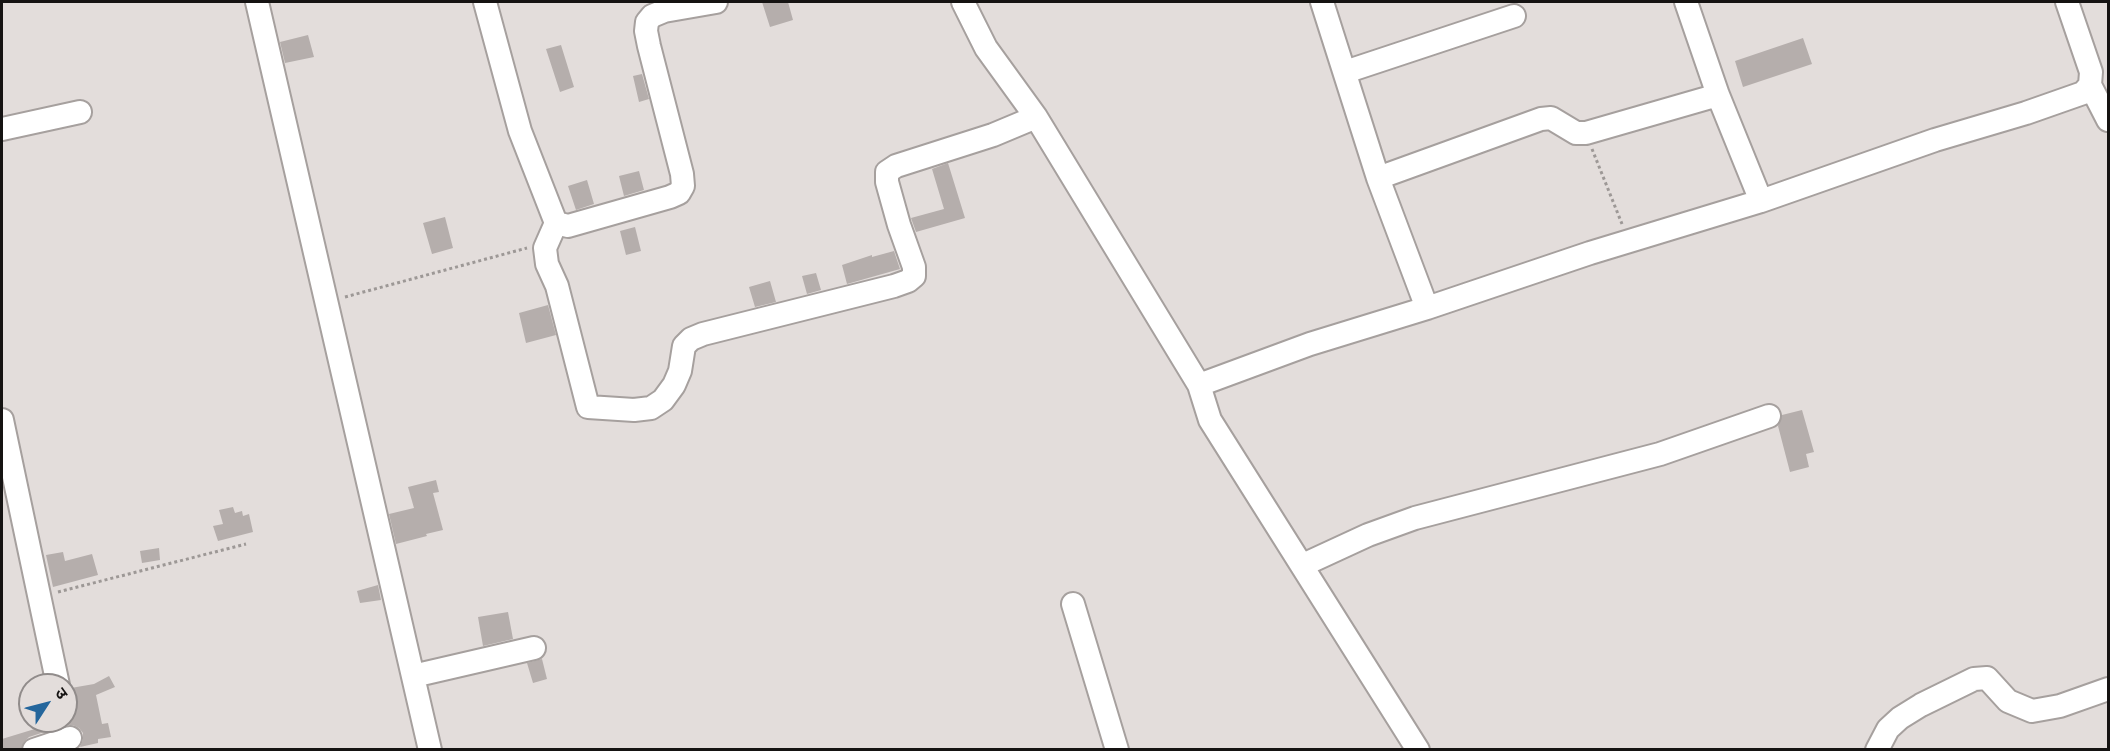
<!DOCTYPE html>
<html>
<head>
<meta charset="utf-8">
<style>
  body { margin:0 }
  #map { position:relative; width:2110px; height:751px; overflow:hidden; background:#e3dddb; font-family:Arial,"Noto Sans Devanagari",sans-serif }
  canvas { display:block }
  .frame { position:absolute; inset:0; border:3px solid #151312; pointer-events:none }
  .north { position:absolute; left:18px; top:673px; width:60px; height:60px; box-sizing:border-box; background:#e3dddb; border:2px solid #918c8b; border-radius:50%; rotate:54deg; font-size:16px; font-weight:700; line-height:24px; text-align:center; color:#151312 }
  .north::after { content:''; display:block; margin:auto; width:21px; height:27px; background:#24669c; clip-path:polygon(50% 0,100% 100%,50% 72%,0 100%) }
</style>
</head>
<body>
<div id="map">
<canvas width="2110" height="751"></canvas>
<div class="frame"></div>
<div class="north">उ</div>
</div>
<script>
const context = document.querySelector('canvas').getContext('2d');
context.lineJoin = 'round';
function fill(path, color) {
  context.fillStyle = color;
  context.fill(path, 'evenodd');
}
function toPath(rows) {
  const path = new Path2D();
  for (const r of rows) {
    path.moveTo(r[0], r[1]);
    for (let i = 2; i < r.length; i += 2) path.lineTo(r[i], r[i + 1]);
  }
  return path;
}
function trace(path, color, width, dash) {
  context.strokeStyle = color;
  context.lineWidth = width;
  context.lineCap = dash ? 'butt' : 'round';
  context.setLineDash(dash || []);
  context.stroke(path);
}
const building = toPath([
  [762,2,788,2,793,20,770,27],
  [308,35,314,57,285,63,280,42],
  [1803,38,1812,64,1743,87,1735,61],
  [561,45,574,87,560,92,546,49],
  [642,74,649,99,639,102,633,76],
  [948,163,965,218,916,232,911,218,944,209,932,169],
  [639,171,644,190,624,196,619,176],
  [587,180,594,204,576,210,568,186],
  [445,217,453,248,432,254,423,223],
  [635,227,641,251,626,255,620,231],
  [894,251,900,269,847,284,842,265,872,255,872,257],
  [816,273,821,290,807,294,802,276],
  [770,281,776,302,755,307,749,287],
  [548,305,556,335,526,343,519,313],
  [1802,410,1814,452,1806,454,1809,467,1790,472,1778,426,1782,415],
  [436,480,439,492,433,493,443,530,426,534,427,536,396,544,389,514,414,508,408,487],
  [233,507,235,513,242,511,243,516,249,514,253,532,218,541,213,526,223,524,219,510],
  [159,548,160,560,142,563,140,551],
  [63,552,65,561,92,554,98,575,53,587,46,555],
  [378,585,381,600,360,603,357,591],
  [508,612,513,639,483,646,478,617],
  [542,659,547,679,533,683,527,663],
  [109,676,115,687,96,695,102,724,108,723,111,737,98,739,98,743,80,747,83,740,83,733,79,728,73,725,66,725,29,737,24,742,21,750,2,750,2,739,74,717,69,692,71,688,94,684]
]);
const path = toPath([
  [1592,149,1622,224],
  [345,297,527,248],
  [58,592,246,544]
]);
const minor = toPath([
  [257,2,430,750],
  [485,2,520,131,556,223],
  [716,2,664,11,652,16,647,22,646,31,649,46,682,174,683,186,679,193,670,197,568,226,556,223,545,248,547,264,557,286,588,407,634,410,651,408,663,400,674,385,680,371,684,346,691,339,703,334,894,286,908,281,914,276,914,267,899,225,887,182,887,172,896,166,993,135,1036,117],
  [963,2,986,48,1036,117,1199,385,1210,420,1418,750],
  [1322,2,1378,178,1427,308],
  [1686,2,1718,95,1761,201],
  [1345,72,1514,16],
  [2090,85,2108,120],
  [2,129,80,112],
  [1378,178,1541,119,1551,118,1576,133,1586,133,1718,95],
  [1199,385,1310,344,1427,308,1590,253,1761,201,1935,140,2026,113,2083,93,2090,85,2091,72,2067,2],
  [2,420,58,685],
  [1303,565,1368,535,1415,518,1660,454,1769,416],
  [1073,604,1117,750],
  [413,676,534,648],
  [34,750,70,738],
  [1877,750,1888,729,1900,718,1921,705,1974,679,1987,678,2008,701,2032,711,2060,706,2108,689]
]);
fill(building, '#b5aeac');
trace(minor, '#a6a09e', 26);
trace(path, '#9d9896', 3, [3, 3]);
trace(minor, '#fff', 22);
</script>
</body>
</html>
